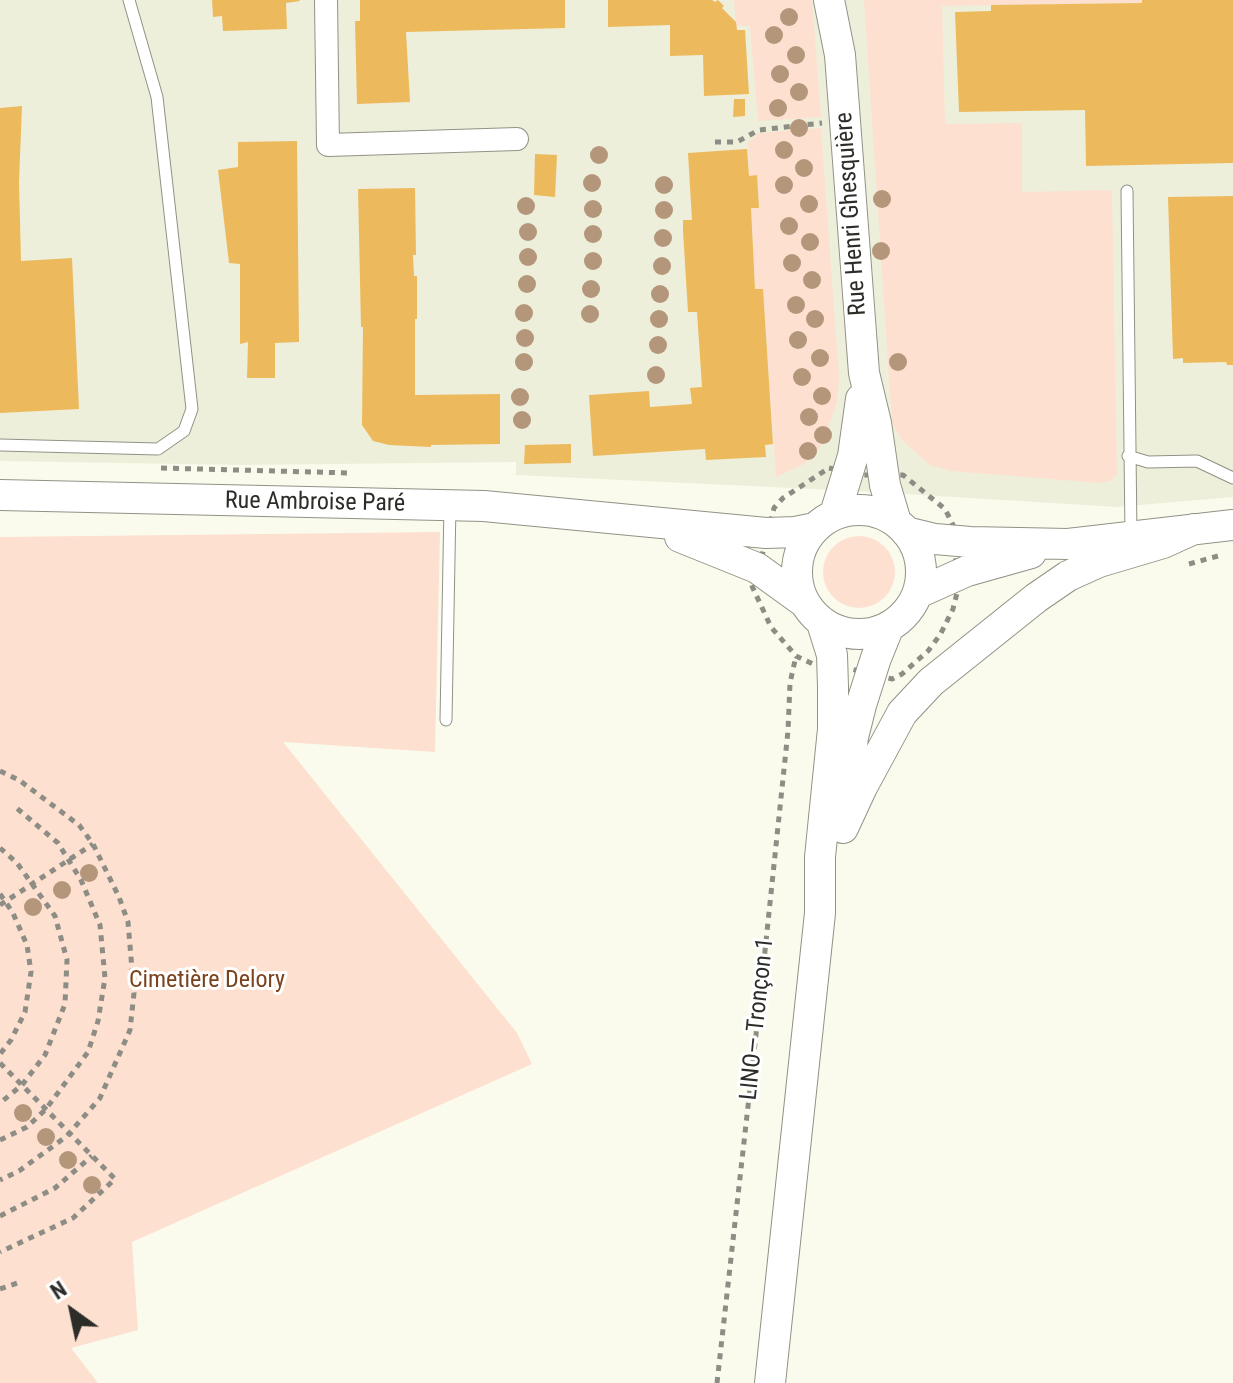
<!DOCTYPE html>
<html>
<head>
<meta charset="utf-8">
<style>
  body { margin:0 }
  #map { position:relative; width:1233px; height:1383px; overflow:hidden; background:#fafbed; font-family:"Roboto Condensed",sans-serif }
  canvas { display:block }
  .north { position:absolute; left:32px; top:1271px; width:80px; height:80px; -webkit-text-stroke:6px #fff; paint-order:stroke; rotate:327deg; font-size:22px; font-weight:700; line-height:32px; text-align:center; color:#2c2c28 }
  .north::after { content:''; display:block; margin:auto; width:28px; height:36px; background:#2c2c28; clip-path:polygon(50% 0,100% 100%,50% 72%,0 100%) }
</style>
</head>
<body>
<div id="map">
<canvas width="1233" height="1383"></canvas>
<div class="north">N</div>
</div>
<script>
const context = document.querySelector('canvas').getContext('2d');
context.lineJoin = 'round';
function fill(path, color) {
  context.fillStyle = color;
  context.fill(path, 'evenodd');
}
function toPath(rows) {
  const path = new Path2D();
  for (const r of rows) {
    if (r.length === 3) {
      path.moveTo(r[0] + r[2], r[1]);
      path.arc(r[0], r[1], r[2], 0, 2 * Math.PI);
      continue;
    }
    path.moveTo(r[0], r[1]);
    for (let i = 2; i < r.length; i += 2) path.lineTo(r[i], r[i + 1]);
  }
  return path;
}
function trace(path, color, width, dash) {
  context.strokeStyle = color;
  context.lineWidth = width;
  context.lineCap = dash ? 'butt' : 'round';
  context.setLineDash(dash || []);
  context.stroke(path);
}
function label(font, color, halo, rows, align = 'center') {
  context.font = font + ' "Roboto Condensed",sans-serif';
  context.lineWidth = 6;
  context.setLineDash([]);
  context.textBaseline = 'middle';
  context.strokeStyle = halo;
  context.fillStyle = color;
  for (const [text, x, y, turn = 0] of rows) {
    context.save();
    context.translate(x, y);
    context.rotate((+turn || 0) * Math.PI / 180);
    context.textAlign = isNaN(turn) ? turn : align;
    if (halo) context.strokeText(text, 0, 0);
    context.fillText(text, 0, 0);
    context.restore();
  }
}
const built = toPath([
  [0,0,1233,0,1233,497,1117,507,856,491,516,475,516,462,242,465,0,461]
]);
const green = toPath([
  [734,0,812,0,821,117,758,121,750,26,736,26],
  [864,0,1142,0,1142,3,942,6,945,124,1022,123,1022,192,1112,190,1117,474,1110,481,1099,483,951,471,930,465,903,441,892,423],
  [821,128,839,377,837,401,825,438,815,454,804,464,776,477,763,289,755,289,751,208,759,207,757,176,749,176,748,143,759,133],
  [440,532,435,752,283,742,517,1033,532,1064,132,1242,138,1330,71,1348,98,1383,0,1383,0,537],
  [859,572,36]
]);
const building = toPath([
  [212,0,299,0,300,1,286,3,287,29,223,31,222,16,213,17],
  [360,0,565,0,565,28,406,32,410,102,357,104,355,21,360,21],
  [608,0,712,0,715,2,718,0,724,6,722,8,736,22,737,30,745,30,749,94,704,96,703,55,670,56,670,25,608,27],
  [1142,0,1233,0,1233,163,1086,166,1085,110,959,112,955,12,991,11,991,5,1142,3],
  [734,99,745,99,745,116,733,117],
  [22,106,19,182,21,261,72,258,79,409,0,413,0,108],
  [297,141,299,342,275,343,275,378,247,378,248,342,240,344,240,264,229,263,218,170,238,167,238,142],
  [747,149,749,176,757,175,759,208,751,208,755,289,763,289,773,444,765,445,766,457,706,460,705,449,593,456,589,395,649,391,650,407,692,404,690,388,702,387,697,312,688,312,683,231,683,220,692,220,688,153],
  [535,154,557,155,555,197,534,195],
  [415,188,416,255,413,255,414,276,417,276,417,319,415,319,415,395,500,394,500,444,431,445,431,447,389,445,373,441,362,425,363,327,361,327,358,189],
  [1233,196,1233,365,1227,365,1226,362,1183,363,1183,358,1173,359,1168,197],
  [571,444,571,463,524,464,525,445]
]);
const path = toPath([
  [715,142,737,142,759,130,822,123],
  [161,468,351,473],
  [829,468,864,475,903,475,945,509,953,525,958,589,953,609,940,635,928,651,902,674,892,679,851,669,813,664,796,656,771,627,751,584,763,552,774,508,783,498,829,468],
  [1189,564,1218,556],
  [0,771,19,780,79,825,93,844,119,897,128,922,134,993,130,1030,100,1098,67,1136,19,1171,0,1180],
  [0,848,17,863,55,916,67,960,65,1004,45,1055,22,1085,0,1103],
  [0,894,13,913,27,945,31,972,25,1012,11,1040,0,1054],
  [0,905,93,844],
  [0,1063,115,1179,73,1218,0,1252],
  [0,1140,27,1127,46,1109,88,1052,98,1021,105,978,100,925,81,880,58,843,13,805],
  [0,1216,55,1188,92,1156],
  [0,1289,20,1282],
  [717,1383,759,1008,788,731,790,683,796,656]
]);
const lane = toPath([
  [1127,191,1131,536],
  [0,445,158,449,184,431,192,409,157,97,129,0],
  [1128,456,1148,462,1197,461,1233,478],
  [446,720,450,505]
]);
const street = toPath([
  [326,0,328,145,517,139]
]);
const secondary = toPath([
  [829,0,840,55,864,373,876,423,885,485,896,522],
  [0,495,484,506,766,533,795,532,815,528],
  [859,572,62],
  [835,514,853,456,861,399],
  [906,532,935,539,970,542,1068,544,1233,525],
  [680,537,757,568,804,602],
  [918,593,967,571,1031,553],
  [848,782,853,737,861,705,876,658,889,626],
  [843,828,862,787,902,713,931,682,1036,598,1068,576,1099,562,1163,543,1194,529],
  [770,1383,820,913,820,857,833,729,833,687,832,655,822,623]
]);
const trees = [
  [789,17],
  [774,35],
  [796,55],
  [780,74],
  [799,92],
  [778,108],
  [799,128],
  [784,150],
  [599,155],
  [804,168],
  [592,183],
  [664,185],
  [784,185],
  [882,199],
  [809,204],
  [526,206],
  [593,209],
  [664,210],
  [789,226],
  [528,232],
  [593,234],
  [663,238],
  [810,242],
  [881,251],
  [528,257],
  [593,261],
  [792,263],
  [662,266],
  [812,280],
  [527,284],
  [591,289],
  [660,294],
  [796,305],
  [524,313],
  [590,314],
  [659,319],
  [815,319],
  [525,338],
  [798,340],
  [658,345],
  [820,358],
  [524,362],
  [898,362],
  [656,375],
  [802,377],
  [822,396],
  [520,397],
  [809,417],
  [522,420],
  [823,435],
  [808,451],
  [89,873],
  [62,890],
  [33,907],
  [23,1113],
  [46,1137],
  [68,1160],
  [92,1185]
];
const streetNames = [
  ["Rue Henri Ghesquière",852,214,-94],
  ["Rue Ambroise Paré",315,503,1],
  ["LINO— Tronçon 1",758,1019,-84]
];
const parkNames = [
  ["Cimetière Delory",207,981]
];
fill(built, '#eeefda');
fill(green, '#fde0cf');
fill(building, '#ecba5d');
trace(lane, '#919286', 13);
trace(street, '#919286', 24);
trace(secondary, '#919286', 32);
trace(path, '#8d8d85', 5, [6, 6]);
trace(lane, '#fff', 11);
trace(street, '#fff', 22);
trace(secondary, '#fff', 30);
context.fillStyle = '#b4967b';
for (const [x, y] of trees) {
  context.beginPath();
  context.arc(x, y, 9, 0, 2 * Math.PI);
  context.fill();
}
label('24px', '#2c2c28', '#fff', streetNames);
label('24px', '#7b431d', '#fff', parkNames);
</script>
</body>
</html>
